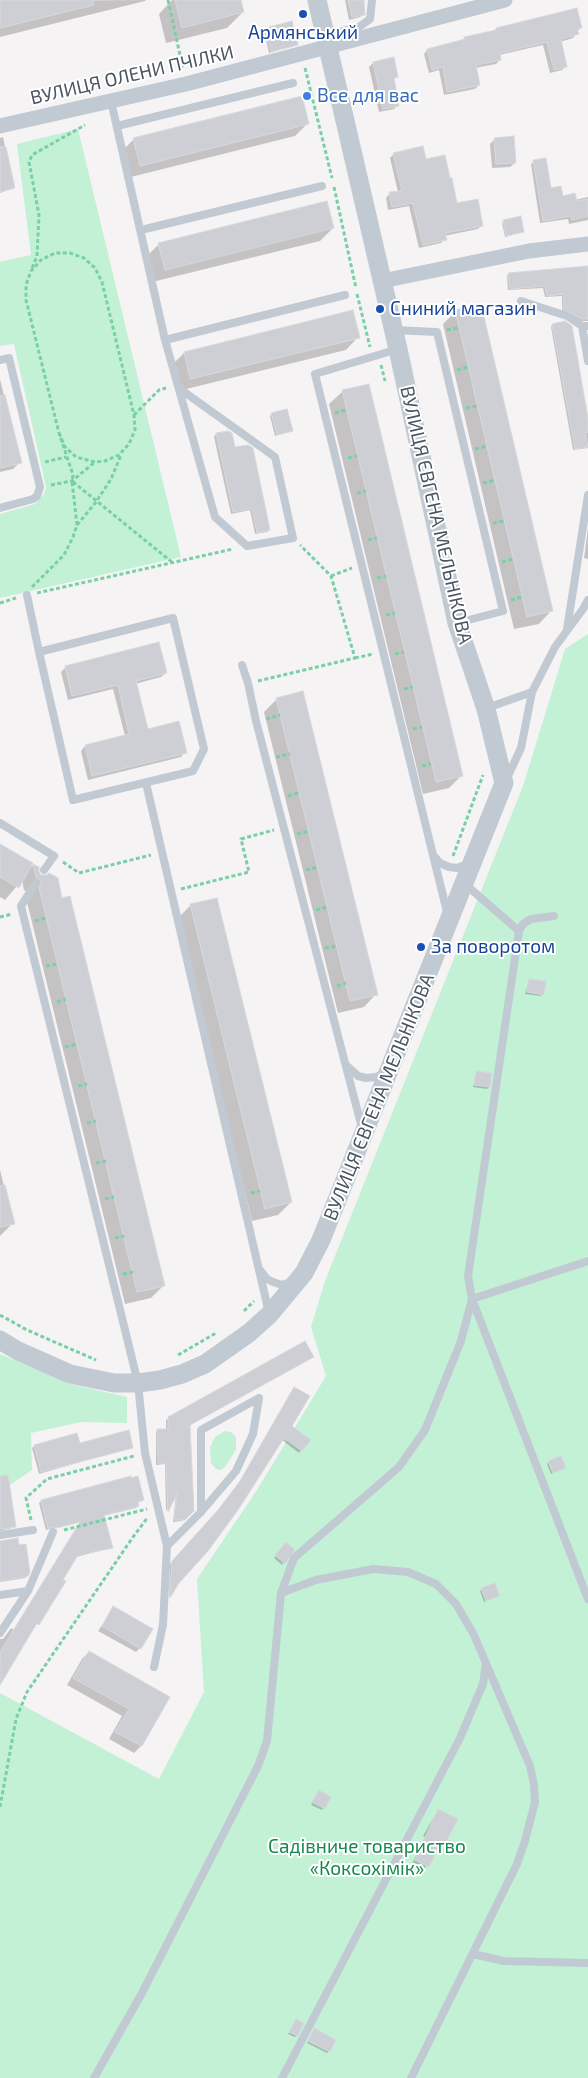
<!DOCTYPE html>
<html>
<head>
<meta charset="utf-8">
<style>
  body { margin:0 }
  canvas { display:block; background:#f5f3f3 }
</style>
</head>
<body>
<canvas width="588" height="2078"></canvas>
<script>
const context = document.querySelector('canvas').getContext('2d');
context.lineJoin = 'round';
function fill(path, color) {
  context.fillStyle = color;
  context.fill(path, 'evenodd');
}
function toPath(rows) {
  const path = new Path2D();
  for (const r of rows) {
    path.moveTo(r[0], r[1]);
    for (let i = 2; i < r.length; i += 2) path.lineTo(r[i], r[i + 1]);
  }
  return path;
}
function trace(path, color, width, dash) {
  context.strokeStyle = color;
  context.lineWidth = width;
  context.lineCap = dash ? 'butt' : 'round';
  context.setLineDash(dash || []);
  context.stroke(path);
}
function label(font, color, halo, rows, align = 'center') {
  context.font = font + ' "Exo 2",sans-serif';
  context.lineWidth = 4;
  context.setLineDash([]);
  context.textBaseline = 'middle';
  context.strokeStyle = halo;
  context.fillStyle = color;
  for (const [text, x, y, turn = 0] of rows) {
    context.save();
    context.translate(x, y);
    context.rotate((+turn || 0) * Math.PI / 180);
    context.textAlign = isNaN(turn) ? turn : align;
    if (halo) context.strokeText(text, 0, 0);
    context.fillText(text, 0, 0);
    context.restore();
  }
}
const green = toPath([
  [78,129,181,557,0,598,0,514,35,504,44,494,46,487,14,344,0,346,0,262,31,255,17,144],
  [588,634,588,2078,0,2078,0,1693,159,1779,204,1692,197,1579,257,1490,326,1376,311,1327,325,1281,523,786,565,649],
  [0,1354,70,1384,127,1397,127,1423,81,1422,31,1433,32,1470,7,1487,0,1488],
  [225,1431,231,1432,236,1437,236,1450,225,1467,221,1470,216,1469,211,1463,210,1447,215,1437]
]);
const shadow = toPath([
  [146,0,145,1,0,37,0,1],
  [172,0,240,0,243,12,227,28,166,43,159,14],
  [345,0,363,0,364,14,360,17,349,20],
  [581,27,573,38,560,42,566,66,562,70,550,73,543,45,499,55,500,60,496,64,475,68,479,85,475,89,444,95,439,70,429,73,424,54,427,50,463,41,465,38,493,32,496,29],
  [266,29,296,45,269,53,264,31],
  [393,59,397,76,393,80,398,105,394,109,379,112,369,67,373,63],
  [308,123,295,136,127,178,121,152,134,139],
  [3,137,14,188,0,193,0,138],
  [495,139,515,163,510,167,492,168,490,144],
  [394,154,425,161,456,204,482,225,478,229,444,236,445,239,441,243,419,248,409,206,388,210,386,198,390,193,398,192,390,158],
  [534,161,550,189,562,198,575,200,588,197,588,220,569,224,568,219,540,223,531,164],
  [504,221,523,232,505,237,502,223],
  [333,228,320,241,152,282,146,257,159,244],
  [588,267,588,321,580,321,562,311,562,296,545,297,543,288,508,290,507,276,509,274],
  [456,311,551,611,539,624,514,629,443,324],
  [352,312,358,337,346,350,178,391,171,366,184,353],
  [553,325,588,425,588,448,573,450,551,327],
  [0,379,20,462,13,469,0,472],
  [368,386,462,775,449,788,423,794,329,404,342,392],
  [272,414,292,431,275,436,270,416],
  [216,434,234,449,269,530,267,532,255,534,250,510,231,514,214,437],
  [588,528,588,559,584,558],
  [66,667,166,673,161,677,135,684,147,730,185,752,181,757,88,780,81,751,85,746,125,736,113,689,68,700,61,672],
  [277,699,376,994,364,1007,338,1013,264,712],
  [0,845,29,869,33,865,41,876,164,1285,151,1298,125,1304,27,902,29,894,24,890,22,880,5,900,0,897],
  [216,899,291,1202,278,1215,252,1221,178,918,190,906],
  [529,980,543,994,541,996,525,994],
  [476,1072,489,1087,487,1089,473,1087],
  [0,1170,13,1223,0,1236],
  [311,1358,188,1426,193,1511,182,1521,173,1522,176,1494,166,1511,165,1464,156,1465,156,1432,158,1430,166,1430,166,1420],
  [294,1388,290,1426,309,1440,299,1453,282,1440,178,1583,169,1597,170,1564,217,1513,238,1485],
  [79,1445,132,1447,39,1474,32,1448,34,1446],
  [549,1462,564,1468,551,1474,547,1464],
  [0,1500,15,1526,12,1528,0,1531],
  [143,1500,137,1503,138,1506,136,1508,103,1516,111,1548,76,1557,38,1624,35,1625,0,1681,0,1639,3,1639,11,1628,14,1630,80,1522,46,1530,39,1503,41,1501],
  [0,1542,27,1576,25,1578,0,1582],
  [286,1544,288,1555,282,1565,274,1558],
  [482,1589,499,1595,484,1602,480,1591],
  [114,1608,140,1648,136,1652,98,1631],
  [89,1652,168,1697,141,1746,134,1753,109,1739,122,1716,67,1685,82,1659],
  [317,1794,330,1797,322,1810,311,1805],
  [438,1810,445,1841,441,1845,439,1844,424,1870,412,1864,425,1837,423,1836],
  [296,2020,297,2035,295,2037,288,2034],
  [313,2032,329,2051,327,2053,307,2043]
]);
const building = toPath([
  [0,0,93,0,94,5,0,28,0,0],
  [175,0,241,0,244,12,182,28,175,0],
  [348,0,364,0,365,15,352,17,348,0],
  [577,8,582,28,577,29,579,34,561,39,567,67,554,70,547,42,500,53,501,60,476,65,480,85,447,92,443,67,432,70,427,49,465,39,464,37,496,30,496,28,577,8],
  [292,21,298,45,271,52,265,28,292,21],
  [394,57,398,77,394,78,399,106,383,109,373,62,394,57],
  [302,96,309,124,140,166,133,138,302,96],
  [514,136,516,163,496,164,494,138,514,136],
  [423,146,426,159,445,155,450,178,452,178,457,203,478,199,483,226,445,233,447,240,423,245,413,203,392,207,389,192,402,191,393,153,423,146],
  [0,147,6,147,15,188,0,192,0,147],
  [546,158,551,188,561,186,563,196,575,193,577,201,588,199,588,216,572,220,571,216,543,221,533,160,546,158],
  [327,201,334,228,165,270,158,243,327,201],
  [521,216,524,232,506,236,503,220,521,216],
  [588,266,588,319,582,319,563,309,564,294,547,296,545,286,510,289,508,273,588,266],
  [481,304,553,611,527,617,455,310,481,304],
  [353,310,360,338,190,379,184,352,353,310],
  [565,321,572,326,588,418,588,432,585,433,588,447,575,449,552,324,565,321],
  [369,384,463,776,436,782,342,390,369,384],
  [5,395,22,463,0,468,0,396,5,395],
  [287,409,293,431,277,435,271,413,287,409],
  [228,431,232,433,235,447,248,445,253,448,270,530,257,533,252,508,233,512,216,433,228,431],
  [159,642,167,673,136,681,148,729,179,721,187,753,92,776,85,745,129,734,118,685,72,696,65,666,159,642],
  [303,691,378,995,350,1001,276,698,303,691],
  [0,844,33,863,19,888,0,877,0,844],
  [33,864,39,867,39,872,41,875,46,875,49,873,58,878,62,898,70,896,165,1286,137,1292,39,888,41,881,36,877,33,864],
  [217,898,292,1202,265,1209,190,904,217,898],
  [529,979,546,981,544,995,527,992,529,979],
  [476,1071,492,1073,490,1087,474,1085,476,1071],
  [5,1185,15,1224,0,1227,0,1186,5,1185],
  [305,1341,314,1357,190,1425,194,1511,185,1520,174,1520,177,1494,168,1512,166,1463,158,1463,157,1429,168,1429,168,1417,305,1341],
  [294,1387,310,1396,292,1426,311,1440,302,1451,284,1438,238,1510,208,1551,179,1583,170,1598,172,1561,218,1510,240,1481,294,1387],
  [129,1430,133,1448,41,1472,34,1445,77,1433,80,1443,129,1430],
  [561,1456,566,1468,553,1473,548,1461,561,1456],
  [8,1475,16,1527,0,1529,0,1476,8,1475],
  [131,1476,131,1478,138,1476,144,1500,138,1502,139,1506,104,1515,113,1548,78,1555,63,1580,66,1581,39,1625,37,1623,0,1685,0,1652,80,1522,57,1528,52,1527,48,1529,41,1500,131,1476],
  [18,1538,19,1545,26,1544,30,1572,28,1576,0,1581,0,1541,18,1538],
  [286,1542,295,1550,285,1564,275,1555,286,1542],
  [495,1583,500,1596,486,1601,481,1588,495,1583],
  [113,1606,153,1629,141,1649,102,1626,113,1606],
  [89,1651,170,1697,142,1746,115,1732,129,1709,73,1678,89,1651],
  [319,1790,331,1797,325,1809,312,1802,319,1790],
  [438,1809,458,1819,446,1842,442,1840,429,1867,415,1860,438,1809],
  [296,2019,304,2023,298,2036,289,2032,296,2019],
  [314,2028,336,2040,330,2052,308,2041,314,2028]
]);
const path = toPath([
  [168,0,183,69],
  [305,68,332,178],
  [334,187,356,288],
  [32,268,37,256,39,215,29,162,32,155,85,125],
  [357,294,370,347],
  [447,330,459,328],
  [381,365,385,381],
  [457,370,468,367],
  [466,408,477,406],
  [335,413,346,410],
  [134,415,159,390,166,388],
  [59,433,65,447,76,457,95,462,105,461,119,455,129,444,135,430,134,415,102,282,95,268,84,258,70,253,55,253,41,260,31,271,26,285,26,300,59,433,73,475,72,481],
  [475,449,487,446],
  [348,458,357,456],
  [45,462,66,457],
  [483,483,495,480],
  [51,485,72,481,95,462],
  [357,493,366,491],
  [493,523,504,521],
  [77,525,72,481,173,563],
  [368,540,377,538],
  [502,562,513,559],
  [331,576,352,568],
  [377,578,386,576],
  [32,587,64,555,73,537,77,525,96,502,111,479,121,455],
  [37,593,233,549],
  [511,600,522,597],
  [0,603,16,598],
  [386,615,395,613],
  [395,654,404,652],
  [355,658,373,654],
  [258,681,355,658,331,576,300,545],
  [404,689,413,687],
  [266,719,280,715],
  [413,729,422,727],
  [276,757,290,754],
  [422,766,431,764],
  [288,796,299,793],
  [297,834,309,831],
  [453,856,483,775],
  [63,862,79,873,151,855],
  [306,870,318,867],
  [181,889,249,872,241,839,274,830],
  [316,910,327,907],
  [0,917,12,914],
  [35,921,46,918],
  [325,948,337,946],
  [46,966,57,964],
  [337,986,346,983],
  [57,1002,66,999],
  [65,1047,77,1044],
  [78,1086,87,1084],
  [87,1123,96,1121],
  [96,1163,106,1161],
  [251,1193,260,1191],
  [105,1199,114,1197],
  [115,1238,124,1236],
  [123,1274,133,1272],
  [244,1311,254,1301],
  [0,1315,27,1330,96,1360],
  [178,1355,216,1333],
  [31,1520,26,1498,47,1479,134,1456],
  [64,1530,147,1509],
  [0,1807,16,1719,27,1692,133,1537,148,1517]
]);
const service = toPath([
  [325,29,335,33,359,27,370,19,372,0],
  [111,101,165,340,215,517,247,546,293,538,275,457,180,389],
  [117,126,293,83],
  [141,230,322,186],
  [521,301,567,316,582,326],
  [588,326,582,326,588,361],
  [393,330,437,332,503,611,457,623],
  [165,340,345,295],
  [398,349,315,374,447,912],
  [0,360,9,358,40,487,37,496,33,499,0,508],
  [27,595,39,652,73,800,193,771,204,749,173,618,39,652],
  [567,629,588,495],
  [242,665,248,683,256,721,362,1128],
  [487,708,532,692,555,647,583,609,588,600],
  [507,778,521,748,532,692],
  [146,783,269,1313],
  [0,823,54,856,44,870],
  [434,856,440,863,449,867,457,868,468,864],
  [36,883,21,906,138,1383,145,1453,167,1546,163,1625,154,1667],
  [519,931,523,924,531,919,554,916],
  [347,1066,358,1076,366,1078,376,1077,385,1073],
  [588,1261,472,1299,588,1599],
  [259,1269,267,1279,273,1282,282,1285,291,1282],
  [0,1535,33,1530],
  [167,1546,201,1512,236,1471,253,1434,259,1398,201,1430,201,1512],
  [281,1593,316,1580,373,1569,408,1572,436,1584,456,1604,474,1635,530,1766,534,1785,535,1802,525,1841,517,1864,411,2078],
  [0,1595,28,1591,53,1532],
  [0,1633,28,1591],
  [473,1954,504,1961,588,1963],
  [94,2078,142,1993,258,1766,267,1741,281,1593,294,1558,399,1467,425,1430,461,1341,472,1299,468,1276,519,931,465,884],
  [282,2078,460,1738,483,1684,486,1663]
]);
const minor = toPath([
  [0,126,186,84,505,0],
  [382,281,529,251,588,244]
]);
const tertiary = toPath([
  [0,1340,18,1351,70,1374,114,1383,138,1383,160,1380,182,1374,205,1364,249,1333,269,1315,304,1273,321,1240,504,783,486,709,457,623,398,349,317,0]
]);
const markers = [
  [303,14,5,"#1a4fb4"],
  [307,96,5,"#3f7fe0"],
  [380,309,5,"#1a4fb4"],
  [421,947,5,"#1a4fb4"]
];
const transitNames = [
  ["Армянський",303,33,"center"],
  ["Сниний магазин",390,309],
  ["За поворотом",431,947]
];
const streetNames = [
  ["ВУЛИЦЯ ОЛЕНИ ПЧІЛКИ",132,75,-13],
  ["ВУЛИЦЯ ЄВГЕНА МЕЛЬНІКОВА",436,515,77],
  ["ВУЛИЦЯ ЄВГЕНА МЕЛЬНІКОВА",379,1097,-68]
];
const shopNames = [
  ["Все для вас",317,96]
];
const parkNames = [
  ["Садівниче товариство",367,1847],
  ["«Коксохімік»",367,1869]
];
fill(green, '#c3f1d5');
fill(shadow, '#0003');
fill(building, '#cdcfd5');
trace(building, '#d7d9de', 1);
trace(path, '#7ad0a6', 3, [4, 2.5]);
trace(service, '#c1cad2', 8);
trace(minor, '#c1cad2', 15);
trace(tertiary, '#c1cad2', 19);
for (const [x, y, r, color] of markers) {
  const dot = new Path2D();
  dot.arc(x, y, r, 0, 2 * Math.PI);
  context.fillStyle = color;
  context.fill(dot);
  trace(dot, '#fff', 2);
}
label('19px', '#164399', '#fff', transitNames, 'left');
label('19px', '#4a5661', '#fff', streetNames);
label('19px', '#366cbe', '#fff', shopNames, 'left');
label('19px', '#17864f', '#fff', parkNames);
</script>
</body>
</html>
